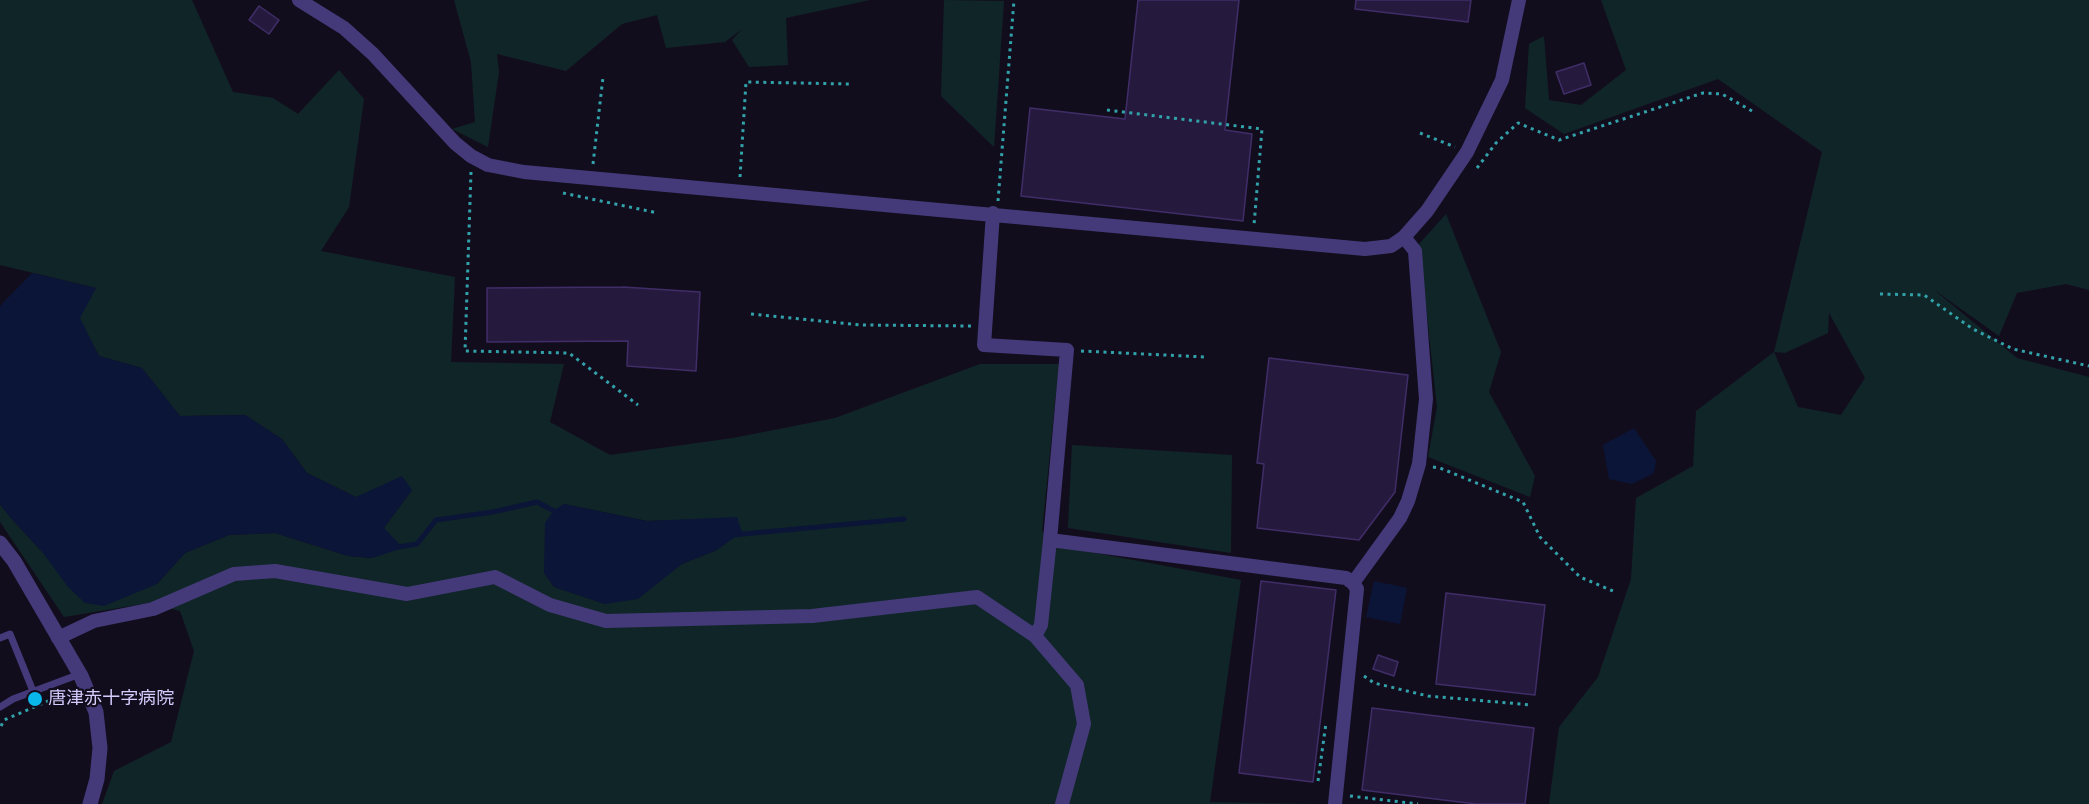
<!DOCTYPE html>
<html>
<head>
<meta charset="utf-8">
<style>
  body { margin:0 }
  canvas { display:block; background:#120d1d }
</style>
</head>
<body>
<canvas width="2089" height="804"></canvas>
<script>
const context = document.querySelector('canvas').getContext('2d');
context.lineJoin = 'round';
function fill(path, color) {
  context.fillStyle = color;
  context.fill(path, 'evenodd');
}
function toPath(rows) {
  const path = new Path2D();
  for (const r of rows) {
    path.moveTo(r[0], r[1]);
    for (let i = 2; i < r.length; i += 2) path.lineTo(r[i], r[i + 1]);
  }
  return path;
}
function trace(path, color, width, dash) {
  context.strokeStyle = color;
  context.lineWidth = width;
  context.lineCap = dash ? 'butt' : 'round';
  context.setLineDash(dash || []);
  context.stroke(path);
}
function label(font, color, halo, rows, align = 'center') {
  context.font = font + ' Signika,"Noto Sans JP",sans-serif';
  context.lineWidth = 4.5;
  context.setLineDash([]);
  context.textBaseline = 'middle';
  context.strokeStyle = halo;
  context.fillStyle = color;
  for (const [text, x, y, turn = 0] of rows) {
    context.save();
    context.translate(x, y);
    context.rotate((+turn || 0) * Math.PI / 180);
    context.textAlign = isNaN(turn) ? turn : align;
    if (halo) context.strokeText(text, 0, 0);
    context.fillText(text, 0, 0);
    context.restore();
  }
}
const green = toPath([
  [0,0,192,0,233,92,273,98,298,114,339,70,364,99,349,207,321,251,455,277,451,362,564,364,550,422,610,455,733,438,835,418,980,364,1059,364,1042,531,1058,546,1241,580,1210,802,1316,804,102,804,114,771,171,742,194,651,180,611,149,603,64,617,0,522,0,504,10,517,43,553,157,584,185,553,229,535,275,533,348,556,372,558,384,528,412,490,356,497,307,473,282,439,245,415,180,416,142,368,99,356,79,318,96,288,0,265],
  [564,504,647,521,737,518,717,550,682,564,605,604,554,587,544,573],
  [454,0,870,0,786,18,788,65,749,67,732,40,742,29,725,42,666,48,657,15,622,24,566,71,497,54,499,72,488,147,452,129,475,122,471,62],
  [944,0,1004,1,994,147,941,96],
  [1601,0,2089,0,2089,290,2066,284,2017,293,1999,336,1933,289,2017,358,2089,377,2089,804,1549,804,1559,727,1598,677,1631,579,1636,498,1693,466,1696,411,1774,352,1822,152,1718,79,1564,134,1525,108,1529,44,1544,36,1549,100,1581,105,1626,70],
  [1829,313,1865,378,1841,415,1798,407,1774,352,1785,353,1828,333],
  [1446,214,1501,352,1489,392,1535,476,1530,497,1428,457,1437,407,1419,244],
  [1072,445,1232,455,1231,553,1068,528]
]);
const water = toPath([
  [32,273,96,288,80,318,99,356,142,368,180,416,245,415,282,439,307,473,356,497,402,476,412,490,384,528,403,548,372,558,348,556,275,533,229,535,185,553,157,584,104,606,85,603,68,587,43,553,10,517,0,504,0,306],
  [1634,428,1656,461,1654,473,1632,484,1609,479,1603,445],
  [564,504,647,521,737,517,742,532,717,550,682,564,638,599,605,604,554,587,544,573,545,523,554,510],
  [1374,581,1407,588,1400,624,1366,617]
]);
const stream = toPath([
  [732,535,904,519],
  [398,547,417,544,436,520,493,512,537,502,558,513]
]);
const building = toPath([
  [1138,0,1239,0,1225,130,1252,134,1243,221,1021,196,1030,108,1125,119,1138,0],
  [1356,0,1471,0,1468,22,1355,9,1356,0],
  [259,6,279,20,269,34,249,20,259,6],
  [1584,63,1591,85,1564,94,1556,72,1584,63],
  [623,287,700,292,696,371,627,366,628,341,487,342,487,288,623,287],
  [1269,358,1408,375,1395,492,1359,540,1257,528,1264,464,1257,463,1269,358],
  [1261,581,1336,590,1313,782,1239,773,1261,581],
  [1446,593,1545,605,1535,695,1436,684,1446,593],
  [1378,655,1398,662,1394,676,1373,669,1378,655],
  [1372,708,1534,728,1525,804,1476,804,1362,790,1372,708]
]);
const path = toPath([
  [1107,110,1262,129,1254,225],
  [1420,133,1455,147],
  [593,164,603,77],
  [1477,168,1496,143,1518,123,1559,140,1703,93,1722,94,1752,111],
  [471,172,465,351,569,353,638,405],
  [740,177,746,82,849,84],
  [563,193,658,213],
  [998,201,1014,0],
  [1880,294,1924,295,1973,329,2013,349,2089,366],
  [751,314,861,325,971,326],
  [1081,351,1206,357],
  [1433,467,1440,468,1523,502,1540,537,1580,577,1613,591],
  [1364,676,1374,683,1428,696,1532,705],
  [1,726,4,720,53,699,75,702],
  [1318,781,1326,723],
  [1350,796,1418,804]
]);
const service = toPath([
  [0,638,10,634,33,691],
  [0,707,13,699,80,674]
]);
const minor = toPath([
  [299,0,344,28,373,54,455,143,471,156,488,165,524,172,1365,249,1391,246,1404,237,1427,211,1467,152,1502,80,1519,0],
  [1050,540,1346,578,1353,583,1357,589,1335,804],
  [1353,583,1400,518,1408,501,1419,464,1426,399,1415,251,1404,237],
  [1035,636,1077,685,1084,724,1062,804],
  [58,638,94,621,153,609,234,574,275,571,407,594,495,577,550,605,606,621,812,616,977,597,1035,636,1041,625,1050,540,1067,350,984,345,993,213]
]);
const tertiary = toPath([
  [0,543,14,561,81,676,96,712,100,748,97,779,90,804]
]);
const markers = [
  [35,699,8,"#0ab7ea"]
];
const poiNames = [
  ["唐津赤十字病院",48,699]
];
fill(green, '#102527');
fill(water, '#0b1538');
trace(stream, '#0b1538', 5);
fill(building, '#251a3d');
trace(building, '#402d68', 1.5);
trace(path, '#32a2aa', 3, [3, 4.5]);
trace(service, '#443a7a', 7);
trace(minor, '#443a7a', 14);
trace(tertiary, '#443a7a', 15);
for (const [x, y, r, color] of markers) {
  const dot = new Path2D();
  dot.arc(x, y, r, 0, 2 * Math.PI);
  context.fillStyle = color;
  context.fill(dot);
  trace(dot, '#120d1d', 2);
}
label('18px', '#d7cbfd', '#120d1d', poiNames, 'left');
</script>
</body>
</html>
